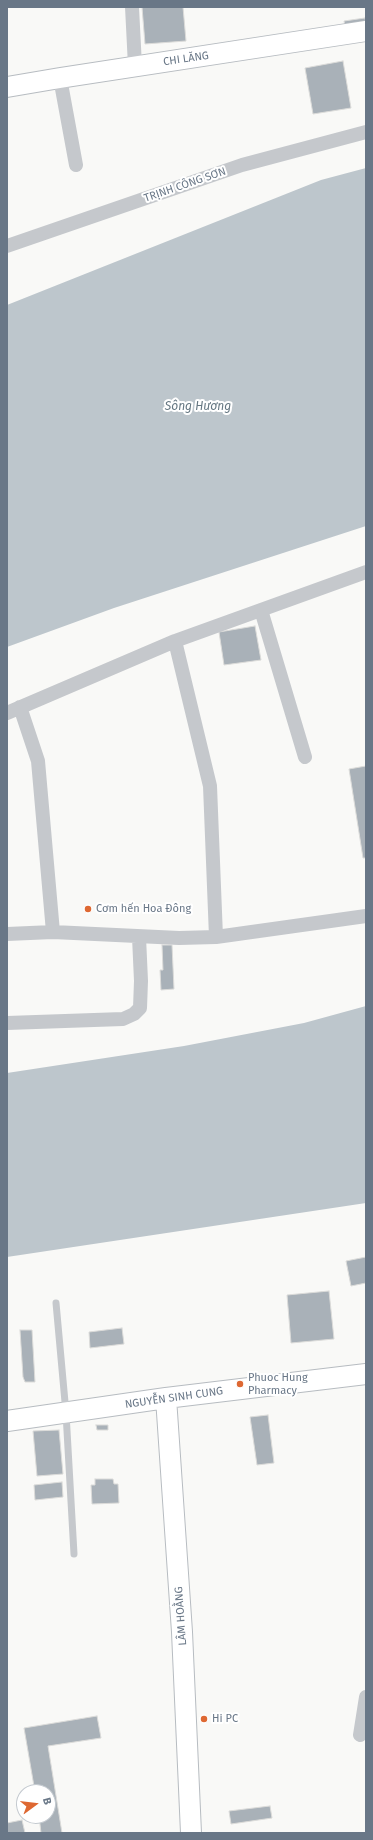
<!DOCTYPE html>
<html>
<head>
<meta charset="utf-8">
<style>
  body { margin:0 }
  #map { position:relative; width:373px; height:1840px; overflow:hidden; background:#f9f9f7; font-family:"Fira Sans",sans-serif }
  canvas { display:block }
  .frame { position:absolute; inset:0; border:8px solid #697787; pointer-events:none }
  .north { position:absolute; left:16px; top:1784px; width:40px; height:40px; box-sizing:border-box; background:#fff; border:1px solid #c3c9cf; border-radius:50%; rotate:75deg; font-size:11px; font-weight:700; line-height:16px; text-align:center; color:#697787 }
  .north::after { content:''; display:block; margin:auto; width:14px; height:18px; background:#de6832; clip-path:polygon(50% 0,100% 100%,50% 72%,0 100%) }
</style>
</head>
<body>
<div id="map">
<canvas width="373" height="1840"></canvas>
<div class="frame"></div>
<div class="north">B</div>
</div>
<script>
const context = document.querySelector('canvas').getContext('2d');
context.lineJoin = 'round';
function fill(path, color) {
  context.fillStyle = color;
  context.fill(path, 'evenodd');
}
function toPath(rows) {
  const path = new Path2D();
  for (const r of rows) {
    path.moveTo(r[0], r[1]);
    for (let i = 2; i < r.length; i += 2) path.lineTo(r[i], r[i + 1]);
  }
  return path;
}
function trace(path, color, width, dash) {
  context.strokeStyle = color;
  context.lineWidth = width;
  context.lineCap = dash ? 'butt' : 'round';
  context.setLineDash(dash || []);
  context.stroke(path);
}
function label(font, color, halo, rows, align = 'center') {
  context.font = font + ' "Fira Sans",sans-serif';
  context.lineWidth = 4;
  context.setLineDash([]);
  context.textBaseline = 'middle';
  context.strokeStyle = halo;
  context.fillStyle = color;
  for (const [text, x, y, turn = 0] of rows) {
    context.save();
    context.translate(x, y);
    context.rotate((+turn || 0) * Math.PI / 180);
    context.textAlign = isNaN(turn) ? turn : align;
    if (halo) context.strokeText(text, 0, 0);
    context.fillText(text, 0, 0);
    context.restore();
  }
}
const water = toPath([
  [366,168,366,526,114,608,7,647,7,305,321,180],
  [366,1006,366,1203,7,1257,7,1073,184,1046,304,1023]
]);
const building = toPath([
  [142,7,183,7,186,41,145,44,142,7],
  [365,18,366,24,346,32,344,21,365,18],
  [343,61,351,108,313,114,305,68,343,61],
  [255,626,261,660,224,665,219,632,255,626],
  [366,766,366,858,363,858,349,769,366,766],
  [162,945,172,945,174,989,161,990,160,970,163,970,162,945],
  [366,1257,366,1283,351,1286,346,1261,366,1257],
  [329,1291,334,1339,291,1343,287,1295,329,1291],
  [122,1328,124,1344,90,1348,89,1332,122,1328],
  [20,1330,32,1330,35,1382,25,1382,23,1377,20,1330],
  [268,1415,274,1463,257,1465,250,1417,268,1415],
  [96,1425,108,1425,108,1430,97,1430,96,1425],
  [59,1430,63,1474,37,1476,33,1431,59,1430],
  [95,1479,113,1479,114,1484,118,1484,119,1503,92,1504,91,1485,95,1485,95,1479],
  [62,1482,63,1497,35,1500,34,1485,62,1482],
  [97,1716,101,1738,48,1746,62,1833,41,1833,39,1816,48,1816,48,1792,35,1792,24,1728,97,1716],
  [270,1806,272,1818,231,1824,229,1811,270,1806],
  [22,1820,25,1833,7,1833,7,1823,22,1820]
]);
const lane = toPath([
  [56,1303,66,1413,74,1554]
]);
const street = toPath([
  [132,7,135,66],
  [60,78,76,165],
  [7,246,242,165,366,132],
  [261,610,305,757],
  [175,641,210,786,216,937],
  [20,707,38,761,53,932],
  [7,713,175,641,366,572],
  [7,934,53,932,179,938,216,937,366,916],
  [7,1023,123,1019,134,1014,140,1008,141,981,139,937],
  [360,1735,366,1697]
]);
const secondary = toPath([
  [7,87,60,78,366,31],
  [166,1398,182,1632,191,1833],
  [7,1421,166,1398,366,1374]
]);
const markers = [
  [88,909,4,"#de6832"],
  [240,1384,4,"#de6832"],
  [204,1719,4,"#de6832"]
];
const streetNames = [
  ["CHI LĂNG",186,59,-8],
  ["TRỊNH CÔNG SƠN",185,185,-19],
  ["NGUYỄN SINH CUNG",174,1398,-8],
  ["LÂM HOẰNG",181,1616,-94]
];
const poiNames = [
  ["Cơm hến Hoa Đông",96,909],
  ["Phuoc Hung",248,1378],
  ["Pharmacy",248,1391],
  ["Hi PC",212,1719]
];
const waterNames = [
  ["Sông Hương",198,407]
];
fill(water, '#bdc6cc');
fill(building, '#a9b1b8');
trace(building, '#dbdbd9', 1);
trace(secondary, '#b7bcc1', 22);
trace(lane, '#c5c8cc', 7);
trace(street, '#c5c8cc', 14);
trace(secondary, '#fff', 20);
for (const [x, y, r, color] of markers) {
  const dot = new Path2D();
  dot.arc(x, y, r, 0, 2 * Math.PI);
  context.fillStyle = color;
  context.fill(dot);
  trace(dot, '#fff', 1.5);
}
label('11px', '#697787', '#fff', streetNames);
label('11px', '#697787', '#fff', poiNames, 'left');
label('italic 12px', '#657782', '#fff', waterNames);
</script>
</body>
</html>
